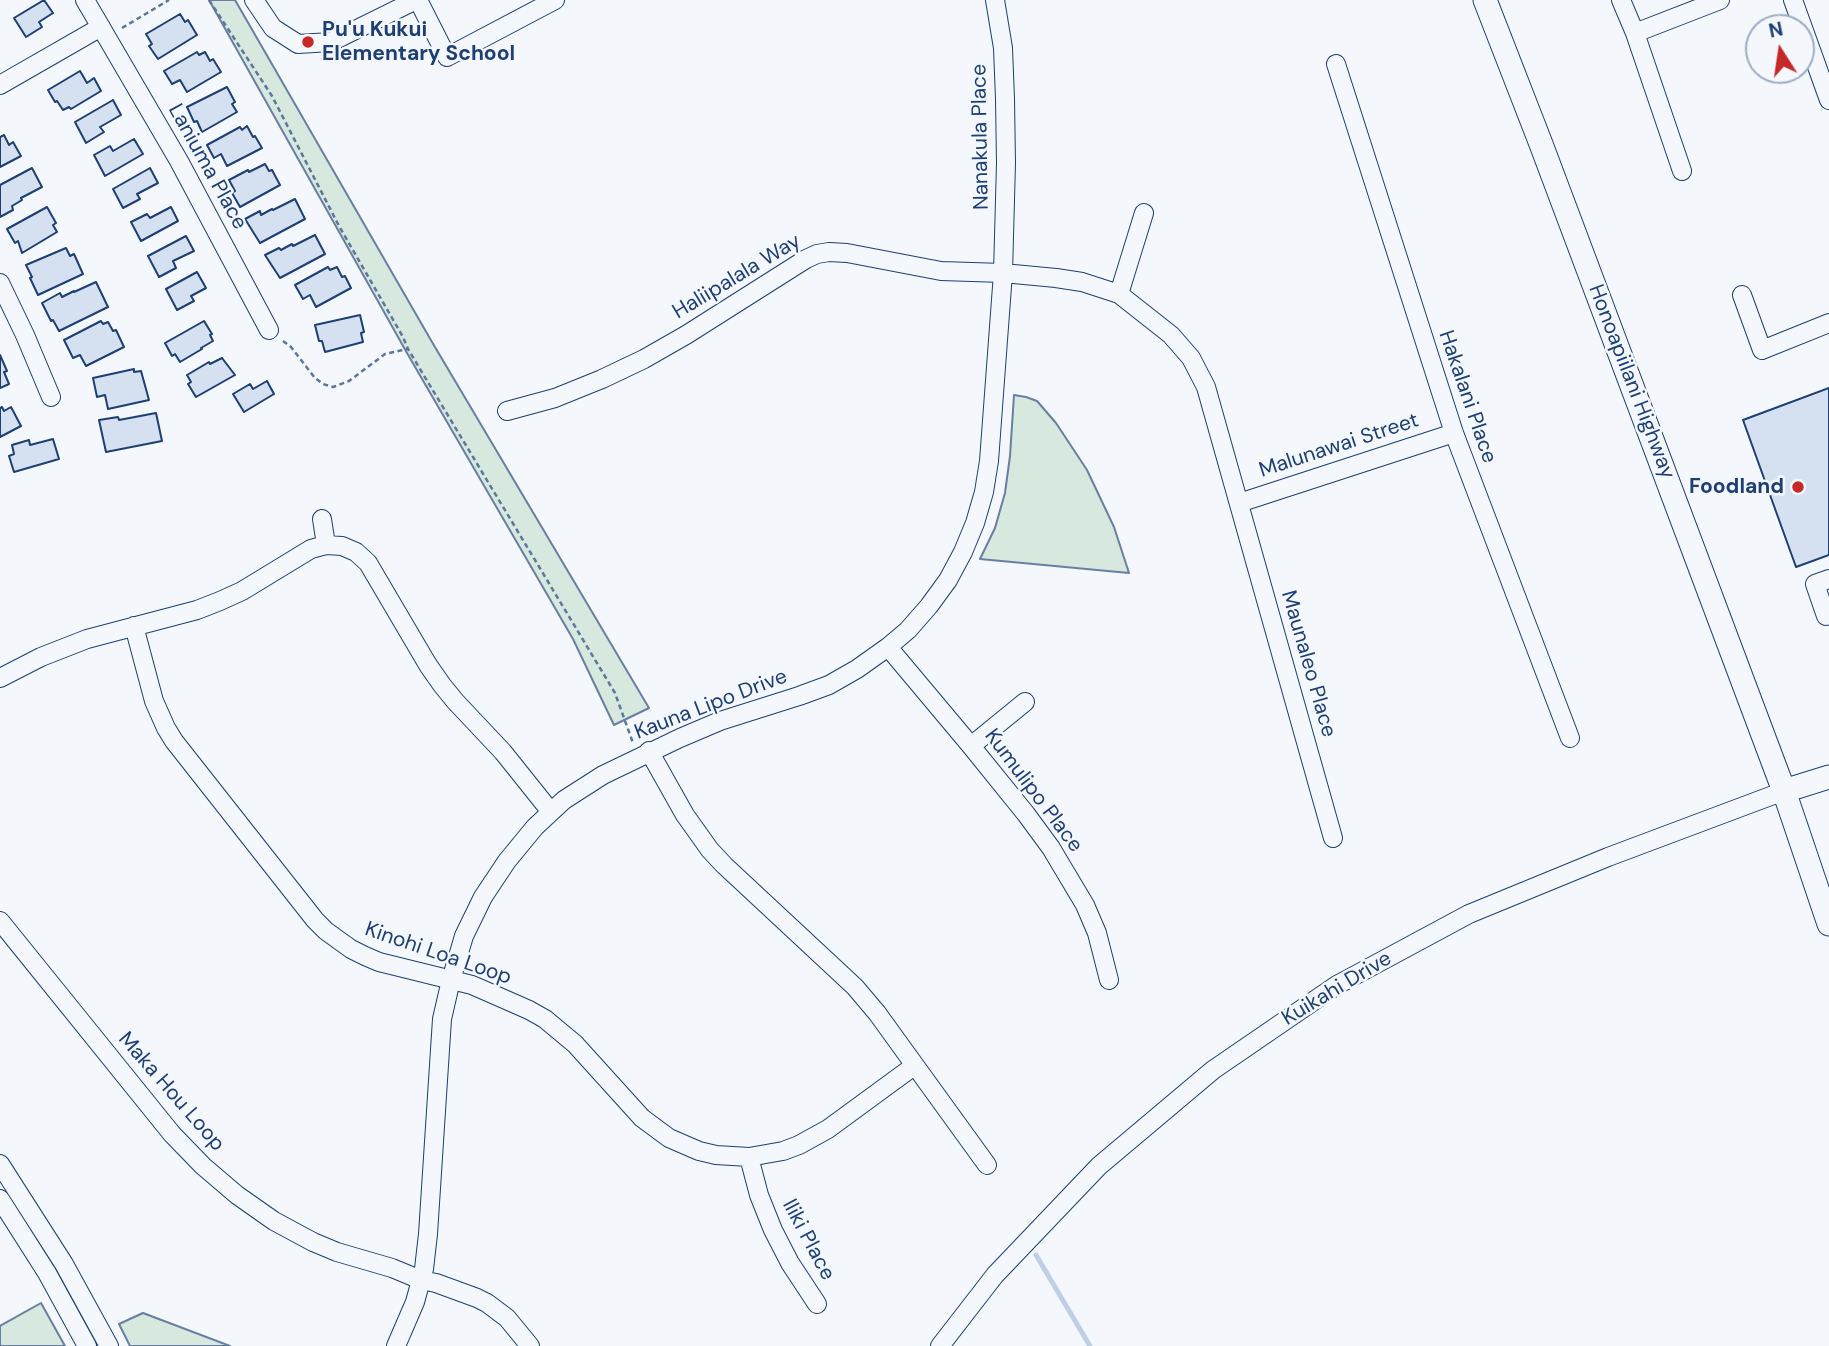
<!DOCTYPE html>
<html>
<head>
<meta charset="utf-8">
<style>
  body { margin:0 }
  #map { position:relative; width:1829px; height:1346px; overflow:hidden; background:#f4f7fb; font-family:"DM Sans",sans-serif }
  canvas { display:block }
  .north { position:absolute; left:1745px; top:14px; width:70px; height:70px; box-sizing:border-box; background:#f4f7fb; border:2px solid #9eadc5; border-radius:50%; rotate:348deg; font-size:19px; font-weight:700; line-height:28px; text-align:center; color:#1d3f73 }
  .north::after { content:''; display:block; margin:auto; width:24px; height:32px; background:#c62828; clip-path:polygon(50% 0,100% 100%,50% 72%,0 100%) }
</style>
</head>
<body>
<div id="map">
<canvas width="1829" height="1346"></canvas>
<div class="north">N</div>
</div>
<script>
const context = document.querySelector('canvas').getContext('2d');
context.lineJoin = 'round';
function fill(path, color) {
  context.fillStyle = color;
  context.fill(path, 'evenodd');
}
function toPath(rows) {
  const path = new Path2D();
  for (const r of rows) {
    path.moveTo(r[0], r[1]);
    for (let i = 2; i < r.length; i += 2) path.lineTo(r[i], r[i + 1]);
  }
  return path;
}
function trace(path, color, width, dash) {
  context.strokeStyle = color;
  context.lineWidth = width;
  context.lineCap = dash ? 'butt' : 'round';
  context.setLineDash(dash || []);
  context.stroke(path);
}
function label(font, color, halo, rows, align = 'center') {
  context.font = font + ' "DM Sans",sans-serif';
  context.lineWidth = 5;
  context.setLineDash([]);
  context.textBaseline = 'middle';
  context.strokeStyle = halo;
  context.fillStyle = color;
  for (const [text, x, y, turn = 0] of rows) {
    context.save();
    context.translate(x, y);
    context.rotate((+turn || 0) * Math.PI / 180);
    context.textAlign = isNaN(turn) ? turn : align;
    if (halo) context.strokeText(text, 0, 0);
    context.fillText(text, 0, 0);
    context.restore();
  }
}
const green = toPath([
  [209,0,235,0,432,342,649,708,614,725,573,639,407,353,209,0],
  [1014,395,1026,397,1037,401,1056,423,1087,470,1114,527,1129,573,980,559,995,528,1005,493,1010,456,1014,395],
  [41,1303,65,1346,0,1346,0,1326,41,1303],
  [143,1313,230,1346,130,1346,119,1324,143,1313]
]);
const stream = toPath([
  [1036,1255,1090,1346]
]);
const building = toPath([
  [44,0,53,13,39,22,42,27,26,37,14,18,44,0],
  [180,14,185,22,188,20,197,35,158,59,149,46,152,44,146,34,180,14],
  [197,52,199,55,205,52,210,61,213,59,221,72,187,92,180,80,172,84,164,71,197,52],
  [80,71,87,83,94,78,101,91,71,109,69,107,63,110,57,101,55,102,48,90,80,71],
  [227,87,235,102,232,104,237,112,202,132,197,121,194,122,187,107,227,87],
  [113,100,121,115,100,127,104,132,86,143,75,122,113,100],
  [247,126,253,137,255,136,262,148,227,166,221,154,214,158,207,145,240,127,242,130,247,126],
  [4,135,9,145,13,142,21,156,0,167,0,137,4,135],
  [134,139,143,154,105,176,94,155,110,146,113,151,134,139],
  [265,164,269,171,272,170,280,185,240,207,232,193,235,191,229,180,248,170,249,172,265,164],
  [32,168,42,187,21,198,22,200,12,206,13,210,0,217,0,185,32,168],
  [150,168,158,183,137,194,140,199,123,208,113,189,150,168],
  [295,199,305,219,260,243,245,219,260,211,261,215,272,209,273,210,295,199],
  [47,207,56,223,53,225,57,232,22,253,18,241,15,243,7,229,47,207],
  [171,207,178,221,141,241,131,222,147,214,150,218,171,207],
  [315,235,325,254,280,278,265,255,279,248,281,250,292,244,293,246,315,235],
  [186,236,194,251,173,261,176,268,159,277,148,256,186,236],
  [66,248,70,256,74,254,83,274,38,295,30,278,32,277,26,265,66,248],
  [328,267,330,270,337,267,342,277,345,276,351,288,316,307,310,295,303,299,295,285,328,267],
  [197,272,206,288,191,296,194,301,177,310,166,289,197,272],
  [96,282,108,307,59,331,53,320,51,321,42,303,60,293,62,297,74,291,74,292,96,282],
  [360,315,364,332,361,333,363,342,325,352,322,341,319,341,315,325,360,315],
  [101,321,103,324,108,322,113,331,116,330,124,347,86,366,80,355,73,358,64,340,101,321],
  [204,321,212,334,210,335,213,341,201,348,202,349,180,362,175,354,172,356,165,343,204,321],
  [0,355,7,371,4,372,9,384,0,388,0,355],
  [222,358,235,375,196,397,188,384,191,382,187,375,209,362,210,364,222,358],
  [134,369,134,372,141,371,149,400,108,409,105,395,97,397,93,378,134,369],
  [267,381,274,394,244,412,233,394,250,384,253,389,267,381],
  [1829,388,1829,555,1796,567,1743,420,1829,388],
  [2,407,4,411,11,407,21,426,0,437,0,408,2,407],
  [156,413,162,441,106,452,99,420,118,417,119,420,156,413],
  [53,439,59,459,14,472,9,456,14,454,12,445,29,440,30,445,53,439]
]);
const path = toPath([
  [209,0,272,96,339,226,403,337,408,349,615,693,633,743],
  [122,28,169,0],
  [283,341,291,347,315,378,323,384,333,387,349,381,385,354,407,349]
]);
const minor = toPath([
  [85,0,179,161,269,330],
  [254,0,273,28,298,44,331,42,416,0],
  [418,0,447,57,555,0],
  [1621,0,1635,33,1682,171],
  [1793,0,1829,100],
  [1635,33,1720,0],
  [1336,64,1454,433,1570,738],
  [0,85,101,27],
  [0,283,25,335,51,397],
  [1119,294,1144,213],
  [1742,295,1762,350,1829,323],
  [507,411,555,398,602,379,644,359,686,335,806,259,817,254,829,252,847,253,941,271,1003,273,1056,278,1082,282,1119,294,1171,335,1191,358,1206,387,1333,838],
  [1239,503,1454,433],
  [322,519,326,545],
  [1829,579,1815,584,1826,616,1829,615],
  [134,626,154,701,166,728,174,741,315,920,326,931,351,949,365,956,379,962,472,985,529,1010,545,1019,575,1044,642,1118,669,1138,699,1151,716,1155,749,1157,783,1151,799,1145,828,1129,914,1066],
  [888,647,971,746,1026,814,1051,848,1085,905,1097,933,1109,980],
  [0,678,41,657,87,639,197,610,220,601,242,591,311,549,326,545,342,546,356,552,368,563,428,665,442,685,455,701,503,752,551,812],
  [971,746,1025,702],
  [649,751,685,815,710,850,724,865,855,987,877,1013,987,1165],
  [0,921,172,1134,203,1166,237,1195,274,1221,313,1242,337,1252,392,1268,421,1280,436,1283,477,1298,487,1303,507,1318,530,1346],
  [749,1157,759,1195,773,1230,790,1263,817,1304],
  [0,1164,64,1264,109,1346],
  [0,1199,47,1273,87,1346],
  [396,1346,415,1302,424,1269,428,1234,442,1019,451,980,464,936,483,897,507,861,535,827,564,800,603,775,680,738,720,721,799,696,829,685,857,669,888,647,908,630,929,606,948,580,963,552,975,523,984,492,989,461,1003,273,1006,163,1005,99,1003,48,995,0],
  [940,1346,995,1275,1099,1166,1213,1070,1337,985,1469,914,1608,857,1784,791]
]);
const major = toPath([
  [1485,0,1541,144,1784,791,1829,924],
  [1784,791,1829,777]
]);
const markers = [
  [308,42,7,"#c62828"],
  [1798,487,7,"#c62828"]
];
const poiNames = [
  ["Pu'u Kukui",322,30],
  ["Elementary School",322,54],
  ["Foodland",1784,487,"right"]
];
const streetNames = [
  ["Nanakula Place",981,137,-91],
  ["Laniuma Place",207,167,61],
  ["Haliipalala Way",737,277,-31],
  ["Honoapiilani Highway",1631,382,69],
  ["Hakalani Place",1467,397,71],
  ["Malunawai Street",1339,446,-18],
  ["Maunaleo Place",1308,664,74],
  ["Kauna Lipo Drive",711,705,-21],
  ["Kumulipo Place",1033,791,53],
  ["Kinohi Loa Loop",438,954,19],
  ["Kuikahi Drive",1337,989,-31],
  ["Maka Hou Loop",171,1092,49],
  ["Iliki Place",808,1240,62]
];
fill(green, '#d7e8df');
trace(green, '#687fa3', 2);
trace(stream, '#bed0e5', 5);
fill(building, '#d5e0f0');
trace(building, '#1d3f73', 2);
trace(minor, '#1d3f73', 20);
trace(major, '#1d3f73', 25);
trace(path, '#5e769c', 2.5, [5, 3.5]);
trace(minor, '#f4f7fb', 18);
trace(major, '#f4f7fb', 23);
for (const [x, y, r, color] of markers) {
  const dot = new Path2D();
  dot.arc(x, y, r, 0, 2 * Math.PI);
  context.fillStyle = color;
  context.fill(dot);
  trace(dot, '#f4f7fb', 2.5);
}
label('bold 21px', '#1d3f73', '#f4f7fb', poiNames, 'left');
label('21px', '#1d3f73', '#f4f7fb', streetNames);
</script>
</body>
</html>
